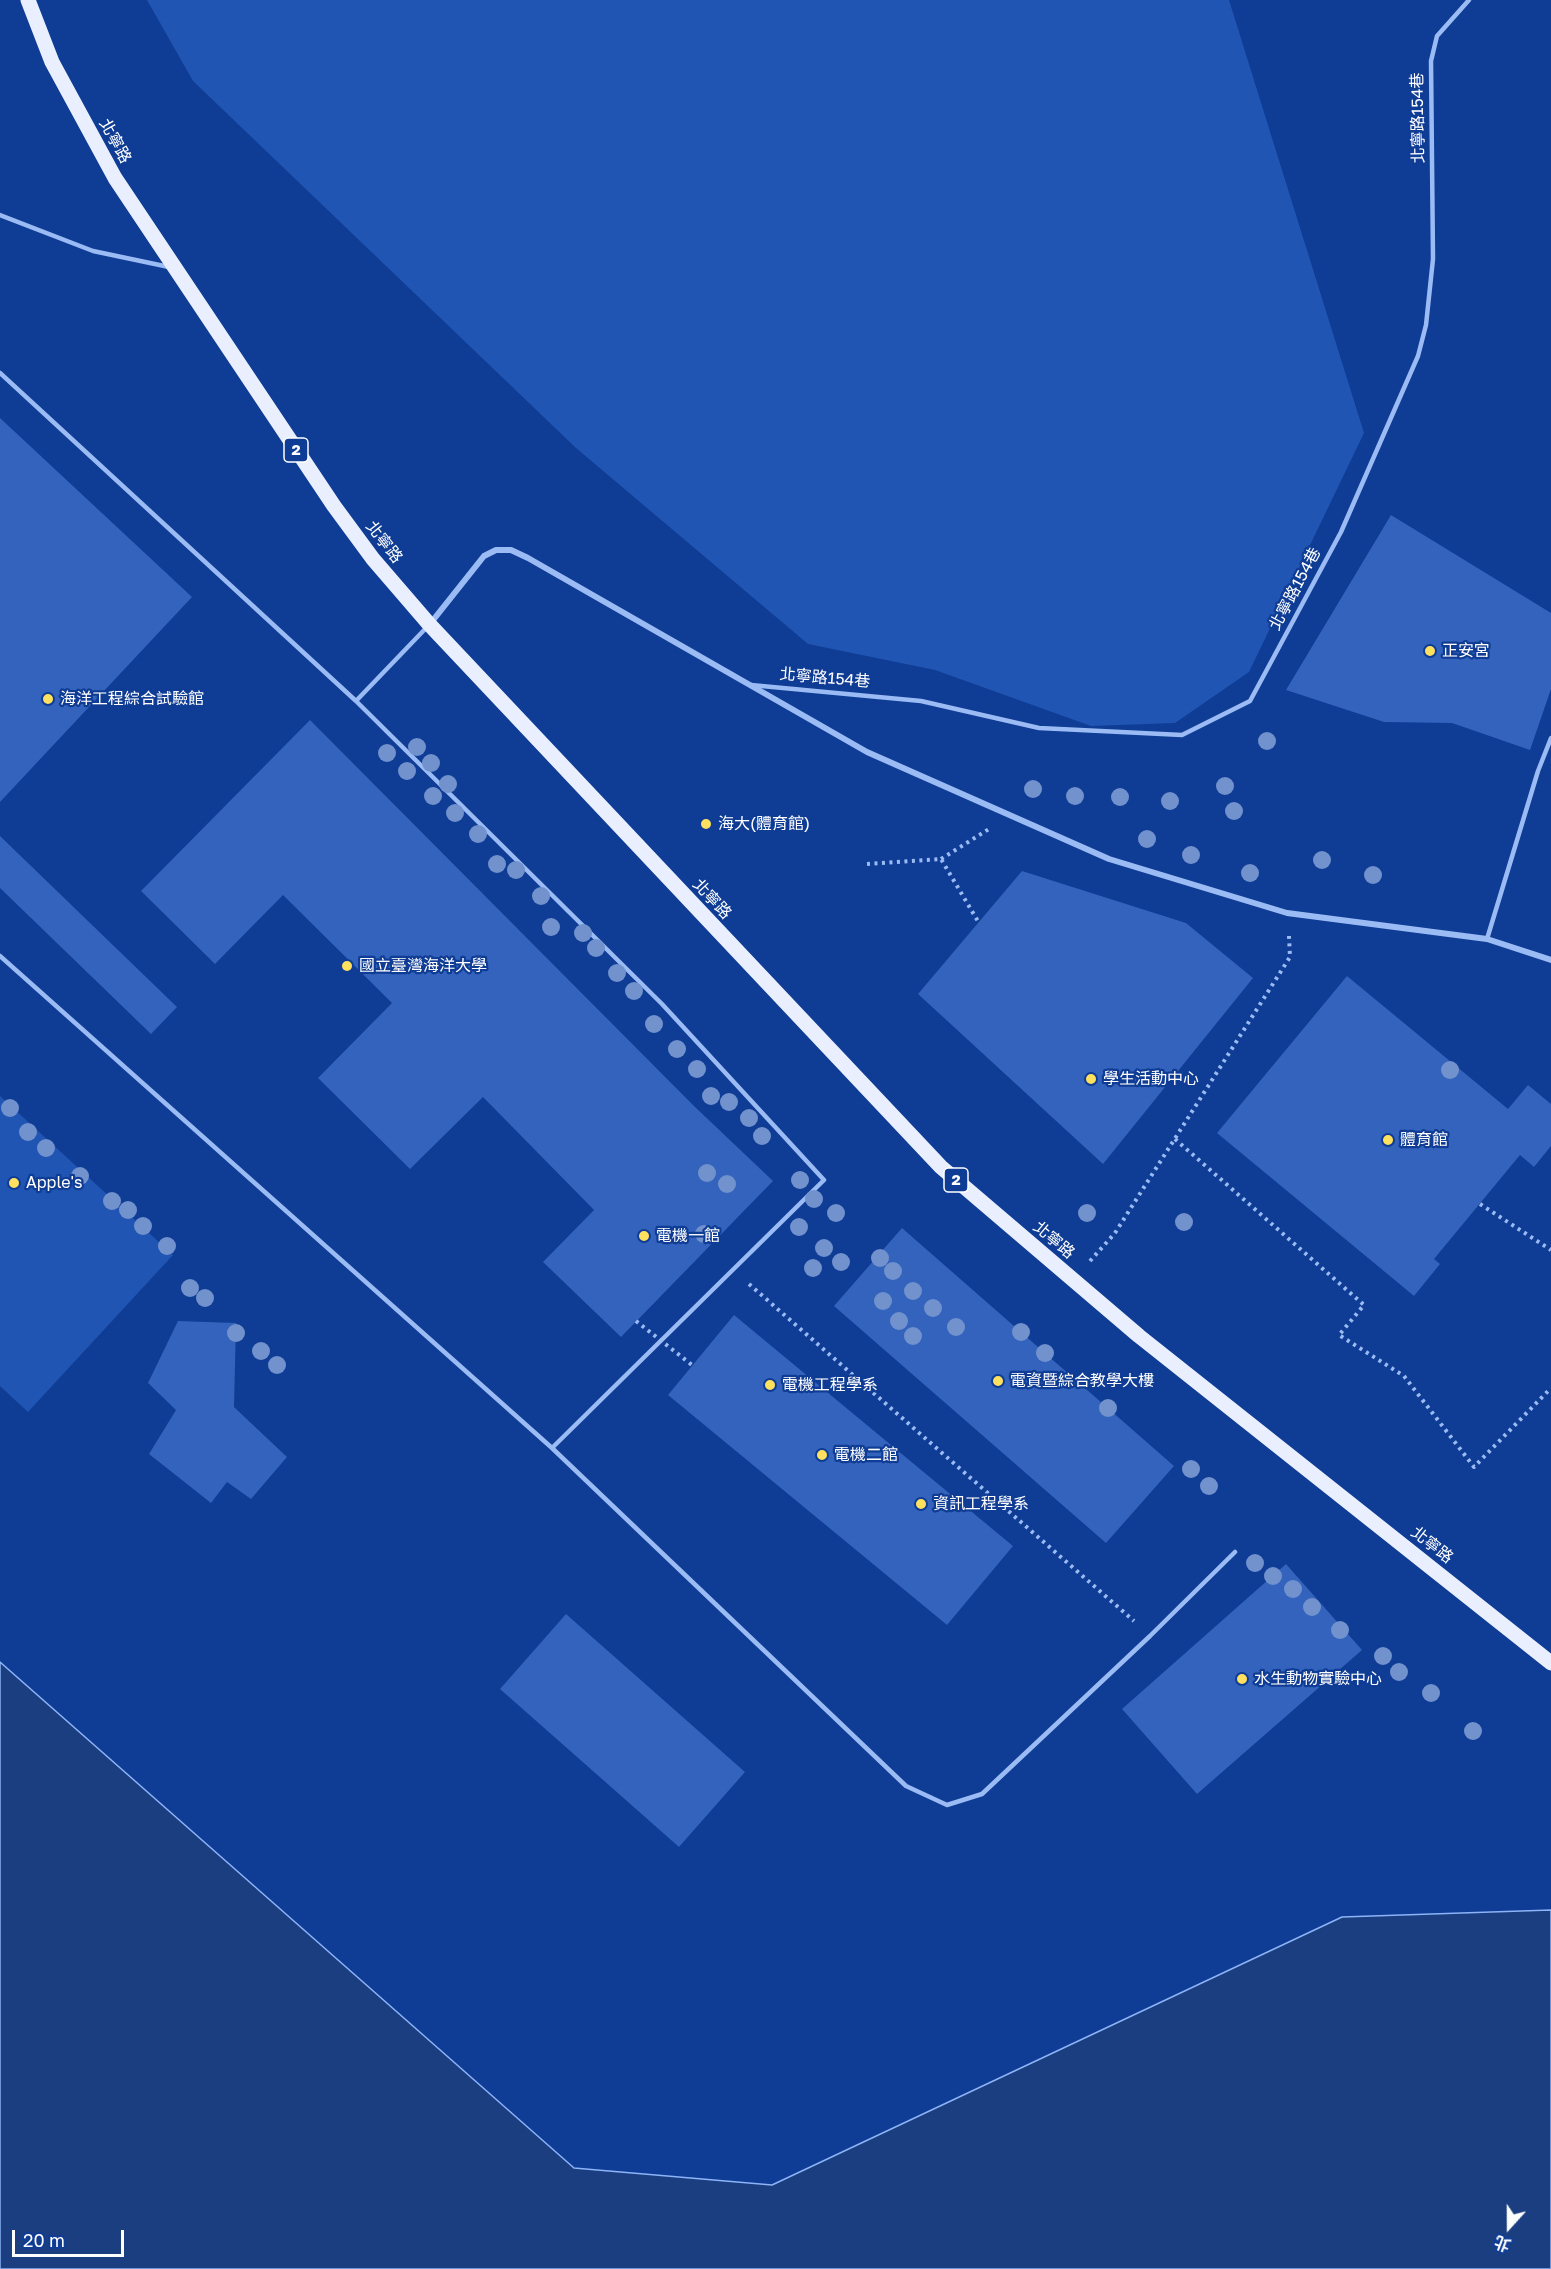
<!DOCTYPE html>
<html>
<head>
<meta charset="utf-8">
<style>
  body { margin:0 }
  #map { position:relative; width:1551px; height:2269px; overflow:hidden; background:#0f3c94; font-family:"Golos Text","Noto Sans TC",sans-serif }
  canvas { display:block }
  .north { position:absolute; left:1479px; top:2197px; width:60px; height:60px; -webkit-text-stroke:4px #0f3c94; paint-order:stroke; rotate:201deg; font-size:16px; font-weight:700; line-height:24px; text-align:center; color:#fff }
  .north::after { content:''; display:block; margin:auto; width:21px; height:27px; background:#fff; clip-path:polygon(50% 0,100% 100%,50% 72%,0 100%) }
  .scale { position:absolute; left:12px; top:2230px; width:112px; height:27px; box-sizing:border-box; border:3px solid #fff; border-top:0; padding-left:8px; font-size:18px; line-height:21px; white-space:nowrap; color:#fff; -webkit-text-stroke:4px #0f3c94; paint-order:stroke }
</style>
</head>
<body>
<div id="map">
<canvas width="1551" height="2269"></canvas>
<div class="north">北</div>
<div class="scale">20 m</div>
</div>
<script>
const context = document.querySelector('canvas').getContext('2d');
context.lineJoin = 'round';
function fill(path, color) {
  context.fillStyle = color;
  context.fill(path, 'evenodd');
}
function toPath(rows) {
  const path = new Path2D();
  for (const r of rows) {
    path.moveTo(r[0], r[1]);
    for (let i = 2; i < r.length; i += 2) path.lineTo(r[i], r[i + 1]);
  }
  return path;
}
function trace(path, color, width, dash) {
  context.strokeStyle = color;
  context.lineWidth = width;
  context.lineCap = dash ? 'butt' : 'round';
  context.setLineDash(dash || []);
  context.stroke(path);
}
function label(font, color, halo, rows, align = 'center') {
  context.font = font + ' "Golos Text","Noto Sans TC",sans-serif';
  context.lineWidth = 4.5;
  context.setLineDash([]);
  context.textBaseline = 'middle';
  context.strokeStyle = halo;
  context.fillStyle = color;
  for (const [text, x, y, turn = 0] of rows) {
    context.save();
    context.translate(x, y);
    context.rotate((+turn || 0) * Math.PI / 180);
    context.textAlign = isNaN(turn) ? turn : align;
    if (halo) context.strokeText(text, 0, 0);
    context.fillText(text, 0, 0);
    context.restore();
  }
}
const green = toPath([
  [147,0,1229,0,1364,433,1249,672,1175,723,1091,726,935,670,808,644,576,448,193,81],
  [0,1096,173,1255,28,1412,0,1386]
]);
const water = toPath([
  [0,1662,574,2168,772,2185,1342,1917,1551,1910,1551,2269,0,2269,0,1662]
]);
const building = toPath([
  [0,418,192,597,0,802],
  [1391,515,1551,613,1551,689,1530,750,1452,723,1384,722,1286,690],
  [310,720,694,1106,773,1181,621,1337,543,1262,594,1210,483,1097,410,1169,318,1078,392,1003,283,895,215,964,141,891],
  [0,836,177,1007,151,1034,0,888],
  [1022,871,1186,923,1253,978,1103,1164,918,994],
  [1347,976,1508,1109,1528,1085,1551,1104,1551,1146,1534,1167,1520,1155,1434,1259,1440,1264,1414,1296,1217,1133],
  [902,1228,1174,1466,1106,1543,834,1306],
  [734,1315,1013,1546,947,1625,668,1395],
  [178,1321,236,1323,234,1407,287,1457,251,1499,227,1482,211,1503,149,1454,176,1410,148,1383],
  [1286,1564,1362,1650,1197,1794,1122,1709],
  [566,1614,745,1772,679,1847,500,1689]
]);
const path = toPath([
  [941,859,989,829],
  [867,864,941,859,979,923],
  [1175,1139,1364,1305,1339,1335,1404,1376,1474,1467,1551,1388],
  [1480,1204,1551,1250],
  [1090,1261,1115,1233,1290,957,1289,936],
  [749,1284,1134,1621]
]);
const lane = toPath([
  [0,215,93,251,169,267],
  [0,373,356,701,662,1004,824,1180,552,1448],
  [751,685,921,701,1039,728,1182,735,1250,701,1341,532,1418,356,1426,325,1433,259,1431,61,1437,36,1469,0],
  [356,701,427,627],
  [1487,939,1538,771,1551,738],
  [0,956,552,1448,906,1786,947,1805,982,1794,1150,1636,1235,1552]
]);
const street = toPath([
  [430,624,484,556,496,550,511,550,528,558,867,752,1109,859,1287,913,1487,939,1551,960]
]);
const primary = toPath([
  [28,0,52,62,115,178,334,506,373,559,429,624,941,1167,1139,1336,1551,1663]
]);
const pathBridge = toPath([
  [636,1321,692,1365]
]);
const trees = [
  [1267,741],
  [417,747],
  [387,753],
  [431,763],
  [407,771],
  [448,784],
  [1225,786],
  [1033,789],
  [433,796],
  [1075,796],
  [1120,797],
  [1170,801],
  [1234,811],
  [455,813],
  [478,834],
  [1147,839],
  [1191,855],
  [1322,860],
  [497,864],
  [516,870],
  [1250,873],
  [1373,875],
  [541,896],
  [551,927],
  [583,933],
  [596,948],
  [617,973],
  [634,991],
  [654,1024],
  [677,1049],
  [697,1069],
  [1450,1070],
  [711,1096],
  [729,1102],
  [10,1108],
  [749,1118],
  [28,1132],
  [762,1136],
  [46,1148],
  [707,1173],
  [80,1176],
  [800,1180],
  [727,1184],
  [814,1199],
  [112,1201],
  [128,1210],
  [836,1213],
  [1087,1213],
  [1184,1222],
  [143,1226],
  [799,1227],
  [704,1234],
  [167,1246],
  [824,1248],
  [880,1258],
  [841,1262],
  [813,1268],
  [893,1271],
  [190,1288],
  [913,1291],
  [205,1298],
  [883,1301],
  [933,1308],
  [899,1321],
  [956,1327],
  [1021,1332],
  [236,1333],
  [913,1336],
  [261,1351],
  [1045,1353],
  [277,1365],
  [1108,1408],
  [1191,1469],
  [1209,1486],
  [1255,1563],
  [1273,1576],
  [1293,1589],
  [1312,1607],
  [1340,1630],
  [1383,1656],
  [1399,1672],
  [1431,1693],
  [1473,1731]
];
const markers = [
  [1430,651,6,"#ffe05f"],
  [48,699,6,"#ffe05f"],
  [706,824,6,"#ffe05f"],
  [347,966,6,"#ffe05f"],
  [1091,1079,6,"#ffe05f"],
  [1388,1140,6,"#ffe05f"],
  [14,1183,6,"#ffe05f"],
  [644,1236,6,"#ffe05f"],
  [998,1381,6,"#ffe05f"],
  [770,1385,6,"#ffe05f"],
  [822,1455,6,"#ffe05f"],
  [921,1504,6,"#ffe05f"],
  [1242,1679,6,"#ffe05f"]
];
const shields = [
  [296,450,24],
  [956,1180,24]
];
const shieldNames = [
  ["2",296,450],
  ["2",956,1180]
];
const streetNames = [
  ["北寧路154巷",1418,118,-91],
  ["北寧路",115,141,61],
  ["北寧路",384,542,52],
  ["北寧路154巷",1295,589,-62],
  ["北寧路154巷",825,678,5],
  ["北寧路",712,899,47],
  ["北寧路",1054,1240,40],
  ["北寧路",1432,1545,38]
];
const poiNames = [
  ["正安宮",1442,651],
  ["海洋工程綜合試驗館",60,699],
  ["海大(體育館)",718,824],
  ["國立臺灣海洋大學",359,966],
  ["學生活動中心",1103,1079],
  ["體育館",1400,1140],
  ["Apple's",26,1183],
  ["電機一館",656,1236],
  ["電資暨綜合教學大樓",1010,1381],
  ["電機工程學系",782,1385],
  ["電機二館",834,1455],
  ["資訊工程學系",933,1504],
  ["水生動物實驗中心",1254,1679]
];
fill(green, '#2055b3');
fill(water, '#1b3e80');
trace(water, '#8db4f8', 1.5);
fill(building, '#3363bc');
trace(path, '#9bbbf4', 4, [3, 4.5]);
trace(lane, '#9bbbf4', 4.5);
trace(street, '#9bbbf4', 6);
trace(primary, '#e9efff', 15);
trace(pathBridge, '#9bbbf4', 4, [3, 4.5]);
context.fillStyle = '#7292ce';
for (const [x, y] of trees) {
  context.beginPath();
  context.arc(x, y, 9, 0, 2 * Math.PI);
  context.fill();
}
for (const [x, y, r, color] of markers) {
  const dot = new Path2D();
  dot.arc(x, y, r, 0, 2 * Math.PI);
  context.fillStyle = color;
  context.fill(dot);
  trace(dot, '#0f3c94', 2);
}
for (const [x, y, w] of shields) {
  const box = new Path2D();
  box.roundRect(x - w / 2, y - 12, w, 24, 4.5);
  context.fillStyle = '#0f3c94';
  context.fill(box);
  trace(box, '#fff', 1.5);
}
label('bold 15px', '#fff', null, shieldNames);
label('16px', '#fff', '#0f3c94', streetNames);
label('16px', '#fff', '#0f3c94', poiNames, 'left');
</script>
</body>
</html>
